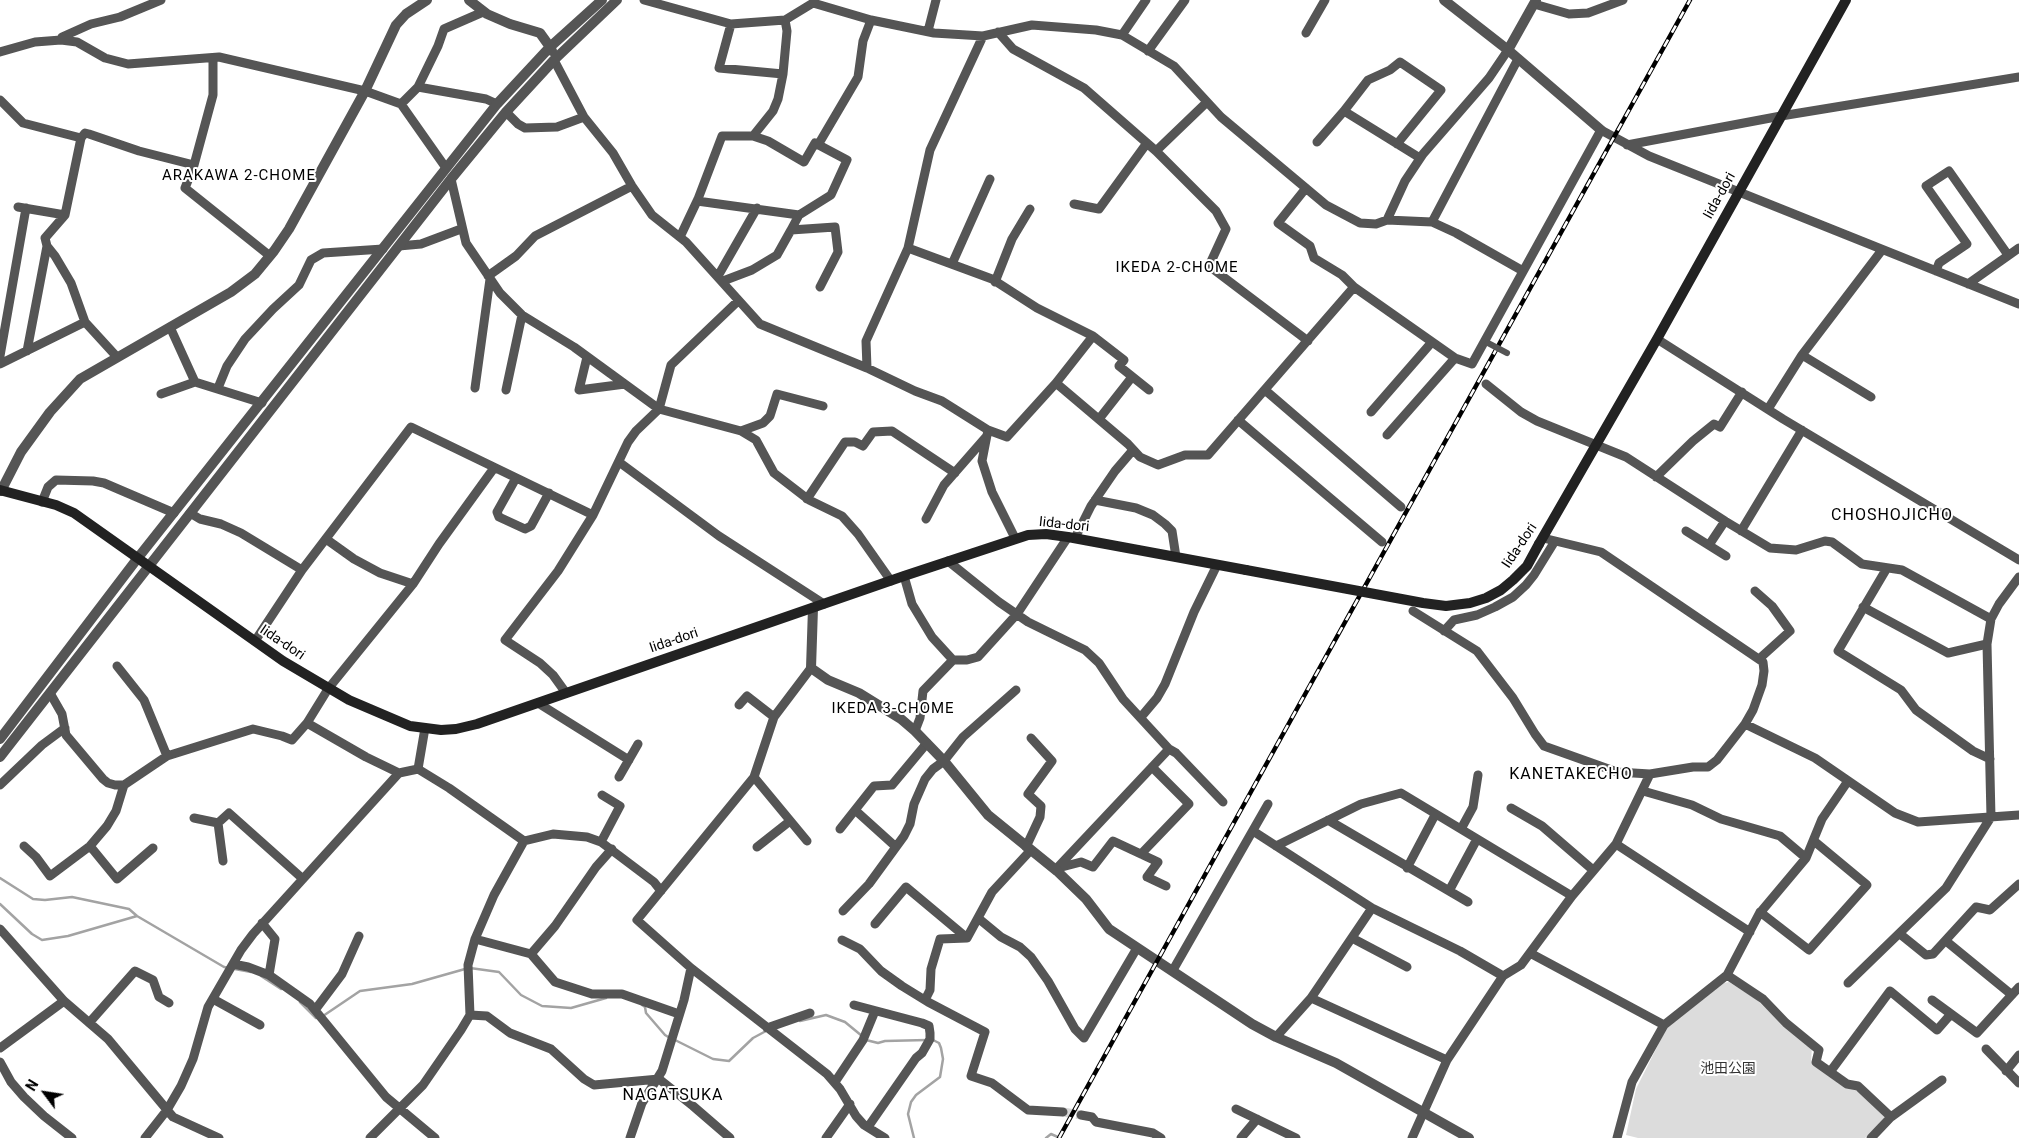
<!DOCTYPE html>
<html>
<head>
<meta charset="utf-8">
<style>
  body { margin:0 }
  #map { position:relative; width:2019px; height:1138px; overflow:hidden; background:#fff; font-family:Roboto,sans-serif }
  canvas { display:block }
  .north { position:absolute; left:20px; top:1068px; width:50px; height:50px; -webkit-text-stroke:4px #fff; paint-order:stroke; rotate:301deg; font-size:14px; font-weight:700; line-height:20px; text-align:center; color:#000 }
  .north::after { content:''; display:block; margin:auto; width:18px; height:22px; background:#000; clip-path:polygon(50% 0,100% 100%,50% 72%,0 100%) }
</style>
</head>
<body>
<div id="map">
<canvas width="2019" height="1138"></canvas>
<div class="north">N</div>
</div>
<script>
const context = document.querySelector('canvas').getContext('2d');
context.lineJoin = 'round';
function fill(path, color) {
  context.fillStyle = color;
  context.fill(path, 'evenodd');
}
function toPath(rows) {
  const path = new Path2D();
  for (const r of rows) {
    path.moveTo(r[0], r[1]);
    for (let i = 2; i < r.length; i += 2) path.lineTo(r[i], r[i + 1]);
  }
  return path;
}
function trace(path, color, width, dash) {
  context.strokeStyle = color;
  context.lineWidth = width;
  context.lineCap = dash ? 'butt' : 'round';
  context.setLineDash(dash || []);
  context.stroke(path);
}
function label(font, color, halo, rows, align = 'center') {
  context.font = font + ' Roboto,"Noto Sans JP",sans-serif';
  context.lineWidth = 4;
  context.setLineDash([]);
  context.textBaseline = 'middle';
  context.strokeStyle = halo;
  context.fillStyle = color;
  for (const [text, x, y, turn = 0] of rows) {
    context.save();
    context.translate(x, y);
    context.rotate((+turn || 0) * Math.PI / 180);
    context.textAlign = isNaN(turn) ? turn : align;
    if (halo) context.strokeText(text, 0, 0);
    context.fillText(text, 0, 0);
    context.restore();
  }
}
const green = toPath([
  [1729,982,1756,999,1783,1025,1812,1047,1811,1062,1846,1086,1856,1090,1885,1115,1885,1119,1865,1138,1638,1138,1626,1135,1636,1089,1667,1027,1724,983]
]);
const stream = toPath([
  [0,878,33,899,45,900,72,897,129,909,137,916,224,967,251,972],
  [0,904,32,934,42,940,68,936,137,916],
  [470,968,499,972,521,995,542,1006,571,1008,606,998],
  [261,976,281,989],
  [300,1002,316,1018],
  [642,1005,645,1007,646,1013,665,1035,670,1038],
  [323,1016,360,991,412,984,465,969],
  [800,1021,826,1015,845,1022,862,1036],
  [675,1040,713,1059,729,1061,753,1038,766,1031],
  [866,1040,878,1043,885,1041,927,1040],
  [914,1138,908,1114,911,1102,916,1095,940,1077,943,1059,941,1048,939,1043,933,1040],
  [1046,1138,1051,1134,1060,1138]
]);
const minorTunnel = toPath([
  [1063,1112,1081,1115]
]);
const minor = toPath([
  [644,0,731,24,785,20,813,3,871,20,934,33,983,36,1032,25,1096,30,1122,35,1174,66,1221,117,1326,205,1360,223,1376,224,1387,220,1432,222,1456,233,1523,271],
  [1534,4,1569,14,1588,13,1623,0],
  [731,24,719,68,783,74],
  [928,31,936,0],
  [998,32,1013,49,1084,88,1156,151,1216,211,1226,229,1209,266,1308,341],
  [1306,33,1325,0],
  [1122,35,1146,0],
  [61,40,62,37,91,24,120,17,161,0],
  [1148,51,1185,0],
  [0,52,35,42,61,40,77,42,105,58,128,64,219,57,365,91,401,104,446,168],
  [213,58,213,95,194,165,185,188,270,256],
  [554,60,584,117,613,153,632,186,652,215,686,242,760,324,867,368,915,391,942,401,988,430,982,461,992,492,1015,538],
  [418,87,486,99,497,104],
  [0,100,23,123,81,138,65,215,45,238,47,246,55,256,71,283,85,322,117,357],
  [401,104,418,87,438,46,444,29,483,12],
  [1344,111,1368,80,1390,70,1400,62,1441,90,1397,144],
  [506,112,518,124,525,128,557,127,584,117],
  [81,138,85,133,89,134,139,151,194,165],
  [1317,142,1344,111,1420,158],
  [818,145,858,77,863,41,871,20],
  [1627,145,1781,116,2019,77],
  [1156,151,1207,102],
  [451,179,466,243,500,293,522,315,574,347,659,409,741,431,756,440,774,473,809,500,842,516,858,534,891,581],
  [1306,188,1278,223,1310,246,1314,258,1342,275,1354,287],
  [697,201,799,215,831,195,847,160,815,143,804,162,768,141,753,136],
  [1074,204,1099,209,1147,143],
  [18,207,65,215],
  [799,215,791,230,835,227,838,252,820,287],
  [1387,220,1405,181,1423,154,1489,78,1508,50],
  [1432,222,1518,59],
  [680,237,698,199,722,136,753,136,773,111,778,99,783,74,787,31,785,20],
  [399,246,421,244,461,229],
  [908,248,992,279,1037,308,1093,336,1056,383],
  [952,264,990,179],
  [1936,271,1939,263,1967,244,1926,186,1949,171,2008,255],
  [488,276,516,256,535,236,632,186],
  [718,276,757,208],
  [723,281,752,270,777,255,791,230],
  [995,282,1012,239,1030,209],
  [1968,284,2019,248],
  [170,327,195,382,262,403],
  [1093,336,1124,360,1119,366,1149,390],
  [1657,339,1783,419,2019,560],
  [27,351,47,246],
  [1802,355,1871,397],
  [0,356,26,208],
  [587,357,579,390,625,384],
  [0,364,85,322],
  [867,368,866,341,908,248,930,150,983,36],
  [1486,384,1521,412,1537,421,1626,457,1725,521,1770,548,1796,550,1825,541,1832,542,1862,564,1902,570,1991,619],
  [218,388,227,366,245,339,273,309,299,285,311,260,323,253,383,249],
  [475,388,490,279],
  [506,390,522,315],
  [1265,390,1401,507],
  [161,394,195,382],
  [1768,409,1802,355,1882,250],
  [1371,412,1432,342],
  [1099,419,1132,377],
  [1238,420,1382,542],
  [988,430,1007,437,1056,383,1128,444,1140,457,1158,465,1185,455,1208,455,1354,287,1455,358,1472,364,1601,130,1649,156,2019,304],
  [741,431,763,423,770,416,777,394,823,406],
  [1387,435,1455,358],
  [619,462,719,536,824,604],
  [1656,477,1693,441,1714,424,1720,427,1742,392],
  [516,478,497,512,499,517,525,529,531,526,549,493],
  [807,499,845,442,855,442,863,446,873,432,892,431,955,473],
  [1095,500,1136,508,1153,515,1165,524,1172,531,1176,557],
  [42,502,48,487,56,480,93,481,104,483,174,513],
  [190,513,200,519,221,524,241,533,302,570],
  [926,519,944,485,986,437],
  [1686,531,1726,556],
  [1741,531,1802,430],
  [1075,538,1091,506,1115,471,1133,450],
  [326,539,354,559,380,573,413,584],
  [1709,545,1725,521],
  [948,561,999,602,1028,622,1085,650,1099,663,1123,699,1169,749,1057,868,1057,871],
  [1887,568,1838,651,1901,690,1916,710,1973,751,1990,759],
  [904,576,912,604,932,637,953,660],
  [1755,591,1772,606,1790,631,1759,659],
  [1863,607,1948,653,1987,644],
  [1413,611,1477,651,1513,698,1535,734,1544,746,1617,772,1650,774,1693,767,1708,767,1717,760,1745,724,1753,710,1762,685,1764,671,1763,662,1601,552,1543,538],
  [1444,631,1454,620,1477,615,1495,607,1513,597,1526,585,1534,575,1555,541],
  [255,641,302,570,411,427,593,515],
  [117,666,144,700,167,756],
  [811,668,774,717,754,777,637,920,691,968,827,1074,840,1089,856,1116,864,1125,885,1138],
  [50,693,62,714,66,735,103,779,108,783,115,785,124,785,167,756,253,729,282,736,292,740,307,723,366,757,399,773],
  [566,693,553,675,540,663,505,640,558,571,593,515,628,442,636,431,659,409,671,365,738,301],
  [538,703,629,760],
  [739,705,747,696,774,717],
  [1141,717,1157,698,1165,684,1194,612,1217,565],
  [307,723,328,689,413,584,439,544,494,468],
  [1745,724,1815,758,1895,813,1918,822,2019,815],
  [915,731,920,718,923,691,953,660,967,660,978,657,1017,614,1068,537],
  [1169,749,1176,753,1223,802],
  [418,769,425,728],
  [619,777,638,744],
  [754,777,807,841],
  [0,785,42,745,65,728],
  [1643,791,1692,805,1721,819,1780,836,1806,858],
  [1511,808,1542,826,1593,870],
  [855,810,896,847],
  [194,818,218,823,229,813,303,879],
  [1328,820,1468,902],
  [218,823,223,861],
  [840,829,874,786,892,785,927,743],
  [1461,829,1473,807,1478,775],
  [1253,831,1372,908,1460,951,1503,976],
  [601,842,620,806,602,795],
  [1616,844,1750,932],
  [24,846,36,857,50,876,90,846,107,826,116,811,124,785],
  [90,846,117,879,153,848],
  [1276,846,1361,804,1401,793,1572,896],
  [757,847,790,821],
  [1026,847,1040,817,1041,806,1028,794,1052,761,1031,738],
  [1141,854,1189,804,1152,767],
  [1058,868,1081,862,1093,867,1113,841,1158,862,1147,877,1166,886],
  [1407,868,1435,815],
  [1449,891,1477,839],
  [843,911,869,884,904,836,910,824,914,804,925,779,933,769,944,761,963,737,1016,690],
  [1760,912,1809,950,1867,885,1814,841],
  [978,918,1001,937,1020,947,1031,957,1048,981,1075,1029,1084,1038,1137,948],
  [262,923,275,939,269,975],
  [875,924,906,887,967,938],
  [0,929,64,1001,108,1039,173,1117,219,1138],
  [1900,934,1926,955,1933,954,1976,907,1990,910,2019,884],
  [1352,938,1407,967],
  [475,939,531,954,555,982,592,994,622,994,679,1014],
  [842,940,860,949,881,971,902,986,928,1002,985,1032,971,1076,992,1083,1028,1110,1063,1112],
  [1946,941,2012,995],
  [1530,953,1664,1025],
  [531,954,555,926,596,867,612,849],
  [233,964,248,967,269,975,310,1004,386,1097,435,1138],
  [1173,970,1268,804],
  [1727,975,1763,999,1786,1023,1819,1050,1816,1062,1847,1084,1858,1086,1891,1117],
  [1848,983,1946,888,1991,817,1987,644,1991,619,1999,604,2019,577],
  [1311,998,1447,1060],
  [213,999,260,1025],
  [925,1000,930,990,931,969,940,939,967,938,992,892,1030,851],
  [1932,1000,1977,1033,2019,987],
  [854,1005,922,1023,929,1026,930,1033,930,1039,922,1053,916,1058,868,1127],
  [315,1010,342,974,359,936],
  [470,1015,487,1016,510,1033,551,1049,584,1079,594,1085,659,1079,693,1106,730,1138],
  [89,1023,135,971,153,980,159,997,169,1003],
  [767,1028,810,1013],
  [1276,1037,1311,998,1372,908],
  [0,1048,64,1001],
  [1986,1049,2019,1083],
  [0,1062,11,1082,24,1097,44,1116,72,1138],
  [2006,1071,2019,1055],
  [1830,1072,1890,991,1937,1030,1951,1014],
  [835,1082,863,1040,875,1011],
  [1236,1109,1296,1138],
  [1081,1115,1092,1117,1096,1122,1153,1133,1161,1138],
  [145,1138,167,1110,181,1086,193,1059,208,1007,241,950,253,934,399,773,418,769,449,788,524,841],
  [370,1138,423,1085,461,1030,470,1015,468,965,475,939,494,895,524,841,553,834,587,837,601,842,654,882,661,891],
  [630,1138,642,1103,662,1071,684,1000,691,968],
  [826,1138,850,1104],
  [1241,1138,1257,1119],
  [1412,1138,1447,1060,1503,976,1521,965,1572,896,1616,844,1650,774],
  [1617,1138,1632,1082,1664,1025,1727,975,1759,914,1806,858,1822,819,1848,781],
  [1871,1138,1891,1117,1942,1080]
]);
const tertiary = toPath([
  [469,0,487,14,510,24,540,33,550,47,552,51],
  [1444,0,1508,50,1601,130],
  [1508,50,1536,0],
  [1,491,21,452,50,412,80,379,231,292,255,274,274,251,289,229,365,91,396,25,406,14,427,0],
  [813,608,811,668,828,680,859,693,901,719,915,731,944,761,988,815,1057,871,1086,899,1109,929,1252,1024,1276,1037,1336,1063,1469,1138],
  [0,739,137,559,497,104,550,47,602,0],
  [0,757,451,179,506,112,554,60,617,0]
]);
const secondary = toPath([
  [0,490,56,505,74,513,283,661,349,700,410,726,441,730,456,729,477,724,904,576,1028,535,1046,534,1068,537,1246,570],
  [1539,544,1657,339,1846,0]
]);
const rail = toPath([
  [1059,1138,1690,0]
]);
const pedestrianBridge = toPath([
  [1488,343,1507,353]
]);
const secondaryBridge = toPath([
  [1246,570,1423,603,1446,606,1470,603,1486,598,1501,590,1513,580,1527,566,1539,544]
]);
const streetNames = [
  ["Iida-dori",1720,196,-61],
  ["Iida-dori",1064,525,6],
  ["Iida-dori",1520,546,-56],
  ["Iida-dori",674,641,-19],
  ["Iida-dori",282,643,34]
];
const parkNames = [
  ["池田公園",1728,1069]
];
const neighbourhoodNames = [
  ["ARAKAWA 2-CHOME",239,176],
  ["IKEDA 2-CHOME",1177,268],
  ["IKEDA 3-CHOME",893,709]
];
const quarterNames = [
  ["CHOSHOJICHO",1892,516],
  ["KANETAKECHO",1571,775],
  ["NAGATSUKA",673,1096]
];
fill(green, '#dcdcdc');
trace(stream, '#a3a3a3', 2.5);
trace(minorTunnel, '#d9d9d9', 9, [9, 4.5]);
trace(minor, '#555', 9);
trace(tertiary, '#555', 10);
trace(secondary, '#222', 10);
trace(rail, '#000', 4.5);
trace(rail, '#fff', 2.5, [8]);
trace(pedestrianBridge, '#555', 6);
trace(secondaryBridge, '#222', 10);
label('14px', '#000', '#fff', streetNames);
label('14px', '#333', '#fff', parkNames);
context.letterSpacing = '1px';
label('15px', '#000', '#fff', neighbourhoodNames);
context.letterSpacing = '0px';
context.letterSpacing = '1px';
label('16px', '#000', '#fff', quarterNames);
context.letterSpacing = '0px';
</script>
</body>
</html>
